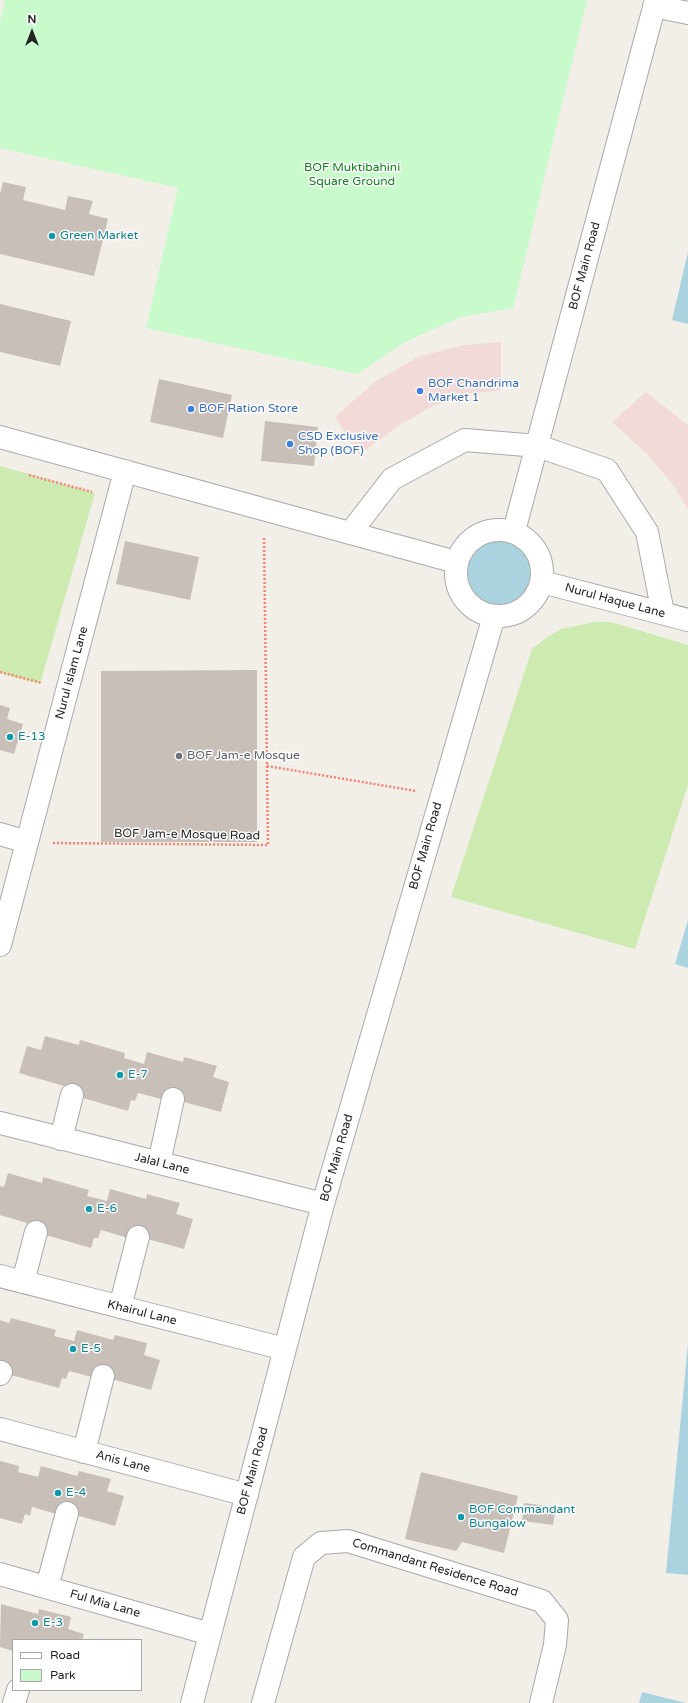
<!DOCTYPE html>
<html>
<head>
<meta charset="utf-8">
<style>
  body { margin:0 }
  #map { position:relative; width:688px; height:1703px; overflow:hidden; background:#f2efe9; font-family:"Varela Round",sans-serif }
  canvas { display:block }
  .legend { position:absolute; left:12px; top:1639px; width:130px; height:52px; box-sizing:border-box; background:#fff; border:1px solid #a7a7a7; margin:0; padding:5px 7px; list-style:none; font-size:12px; color:#222 }
  .legend li { display:flex; align-items:center; gap:8px; height:20px }
  .legend b { width:20px; border:1px solid #a7a7a7 }
  .north { position:absolute; left:12px; top:12px; width:40px; height:40px; -webkit-text-stroke:3px #fff; paint-order:stroke; rotate:0deg; font-size:11px; font-weight:700; line-height:16px; text-align:center; color:#222 }
  .north::after { content:''; display:block; margin:auto; width:14px; height:18px; background:#222; clip-path:polygon(50% 0,100% 100%,50% 72%,0 100%) }
</style>
</head>
<body>
<div id="map">
<canvas width="688" height="1703"></canvas>
<ul class="legend">
<li><b style="height:5px;background:#fff"></b>Road</li>
<li><b style="height:11px;background:#c8facc"></b>Park</li>
</ul>
<div class="north">N</div>
</div>
<script>
const context = document.querySelector('canvas').getContext('2d');
context.lineJoin = 'round';
function fill(path, color) {
  context.fillStyle = color;
  context.fill(path, 'evenodd');
}
function toPath(rows) {
  const path = new Path2D();
  for (const r of rows) {
    if (r.length === 3) {
      path.moveTo(r[0] + r[2], r[1]);
      path.arc(r[0], r[1], r[2], 0, 2 * Math.PI);
      continue;
    }
    path.moveTo(r[0], r[1]);
    for (let i = 2; i < r.length; i += 2) path.lineTo(r[i], r[i + 1]);
  }
  return path;
}
function trace(path, color, width, dash) {
  context.strokeStyle = color;
  context.lineWidth = width;
  context.lineCap = dash ? 'butt' : 'round';
  context.setLineDash(dash || []);
  context.stroke(path);
}
function label(font, color, halo, rows, align = 'center') {
  context.font = font + ' "Varela Round",sans-serif';
  context.lineWidth = 3;
  context.setLineDash([]);
  context.textBaseline = 'middle';
  context.strokeStyle = halo;
  context.fillStyle = color;
  for (const [text, x, y, turn = 0] of rows) {
    context.save();
    context.translate(x, y);
    context.rotate((+turn || 0) * Math.PI / 180);
    context.textAlign = isNaN(turn) ? turn : align;
    if (halo) context.strokeText(text, 0, 0);
    context.fillText(text, 0, 0);
    context.restore();
  }
}
const commercial = toPath([
  [501,342,501,390,467,394,433,406,398,426,359,455,335,417,376,381,420,356,465,345],
  [646,392,688,425,688,510,674,486,648,455,612,422]
]);
const grass = toPath([
  [0,466,95,493,40,684,0,673],
  [594,622,611,622,688,645,688,785,635,949,451,897,532,649,546,638,561,629]
]);
const park = toPath([
  [5,0,587,0,513,308,461,317,405,342,357,374,146,328,178,188,0,148,0,22]
]);
const water = toPath([
  [688,252,688,324,672,320],
  [499,573,32],
  [688,920,688,968,675,964],
  [688,1343,688,1575,666,1573],
  [642,1692,686,1703,639,1703]
]);
const building = toPath([
  [3,182,26,187,23,200,65,210,68,196,93,201,89,214,108,219,94,276,0,254,0,194],
  [0,304,71,321,60,366,0,352],
  [159,379,232,395,223,438,150,422],
  [265,421,318,427,314,466,261,461],
  [125,541,199,557,190,600,116,584],
  [257,670,257,842,101,842,101,671],
  [0,705,10,708,7,719,23,724,14,754,0,750],
  [45,1036,79,1045,80,1040,125,1053,124,1058,144,1064,147,1052,183,1062,184,1057,217,1066,213,1077,229,1082,221,1112,173,1099,169,1101,138,1093,135,1101,131,1100,128,1111,62,1092,64,1086,19,1073,27,1046,41,1050],
  [8,1173,42,1183,43,1177,89,1190,87,1196,107,1201,110,1189,146,1199,147,1194,180,1203,176,1214,193,1219,184,1249,133,1235,132,1239,101,1230,98,1238,94,1238,91,1248,25,1229,27,1223,0,1215,0,1186,4,1187],
  [11,1318,56,1330,54,1336,74,1341,77,1330,113,1340,115,1335,147,1343,144,1355,160,1360,151,1390,101,1376,100,1379,69,1371,66,1379,62,1378,59,1388,0,1372,0,1320,9,1323],
  [0,1461,19,1466,18,1472,38,1477,41,1466,77,1476,79,1471,111,1479,107,1491,124,1496,115,1526,65,1512,63,1516,32,1507,30,1516,25,1514,22,1524,0,1518],
  [421,1472,518,1496,504,1553,462,1542,456,1551,405,1539],
  [524,1503,556,1507,553,1525,522,1521],
  [1,1604,38,1614,39,1609,71,1617,68,1629,84,1634,82,1640,13,1640,13,1651,0,1647]
]);
const path = toPath([
  [29,475,92,492],
  [0,672,42,683],
  [267,766,416,791],
  [53,843,268,845,264,537]
]);
const street = toPath([
  [654,6,688,13],
  [0,437,456,562],
  [499,573,43],
  [514,531,656,0],
  [350,533,392,479,465,440,538,446,607,470,647,532,663,613],
  [542,582,688,620],
  [0,834,27,842],
  [0,945,125,471],
  [0,1123,323,1204],
  [61,1139,72,1095],
  [159,1163,173,1099],
  [0,1276,285,1349],
  [23,1282,36,1232],
  [120,1307,138,1237],
  [0,1374,1,1372],
  [0,1429,247,1495],
  [84,1452,103,1376],
  [0,1574,210,1634],
  [47,1587,67,1513],
  [14,1703,18,1690],
  [192,1703,323,1204,494,616],
  [263,1703,304,1557,321,1543,348,1541,542,1601,557,1620,555,1645,541,1703]
]);
const markers = [
  [52,236,4,"#0f9aa8"],
  [420,391,4,"#3f7fe0"],
  [191,409,4,"#3f7fe0"],
  [290,444,4,"#3f7fe0"],
  [10,737,4,"#0f9aa8"],
  [179,756,4,"#6b7280"],
  [120,1075,4,"#0f9aa8"],
  [89,1209,4,"#0f9aa8"],
  [73,1349,4,"#0f9aa8"],
  [58,1493,4,"#0f9aa8"],
  [461,1517,4,"#0f9aa8"],
  [35,1623,4,"#0f9aa8"]
];
const parkNames = [
  ["BOF Muktibahini",352,168],
  ["Square Ground",352,182]
];
const cultureNames = [
  ["Green Market",60,236],
  ["E-13",18,737],
  ["E-7",128,1075],
  ["E-6",97,1209],
  ["E-5",81,1349],
  ["E-4",66,1493],
  ["BOF Commandant",469,1510],
  ["Bungalow",469,1524],
  ["E-3",43,1623]
];
const streetNames = [
  ["BOF Main Road",585,266,-75],
  ["Nurul Haque Lane",615,601,15],
  ["Nurul Islam Lane",72,673,-75],
  ["BOF Jam-e Mosque Road",187,835,1],
  ["BOF Main Road",426,846,-74],
  ["BOF Main Road",337,1158,-74],
  ["Jalal Lane",162,1164,14],
  ["Khairul Lane",142,1313,14],
  ["Anis Lane",123,1462,15],
  ["BOF Main Road",253,1471,-75],
  ["Commandant Residence Road",435,1568,17],
  ["Ful Mia Lane",105,1604,16]
];
const shopNames = [
  ["BOF Chandrima",428,384],
  ["Market 1",428,398],
  ["BOF Ration Store",199,409],
  ["CSD Exclusive",298,437],
  ["Shop (BOF)",298,451]
];
const worshipNames = [
  ["BOF Jam-e Mosque",187,756]
];
fill(commercial, '#f2dad9');
fill(grass, '#cdebb0');
fill(park, '#c8facc');
fill(water, '#aad3df');
fill(building, '#c7bfb8');
trace(street, '#a9a9a9', 24);
trace(path, '#fa8072', 2.5, [2, 2]);
trace(street, '#fff', 22);
for (const [x, y, r, color] of markers) {
  const dot = new Path2D();
  dot.arc(x, y, r, 0, 2 * Math.PI);
  context.fillStyle = color;
  context.fill(dot);
  trace(dot, '#fff', 1.5);
}
label('12px', '#0c8416', '#fff', parkNames);
label('12px', '#0d838f', '#fff', cultureNames, 'left');
label('12px', '#222', '#fff', streetNames);
label('12px', '#366cbe', '#fff', shopNames, 'left');
label('12px', '#5b616d', '#fff', worshipNames, 'left');
</script>
</body>
</html>
